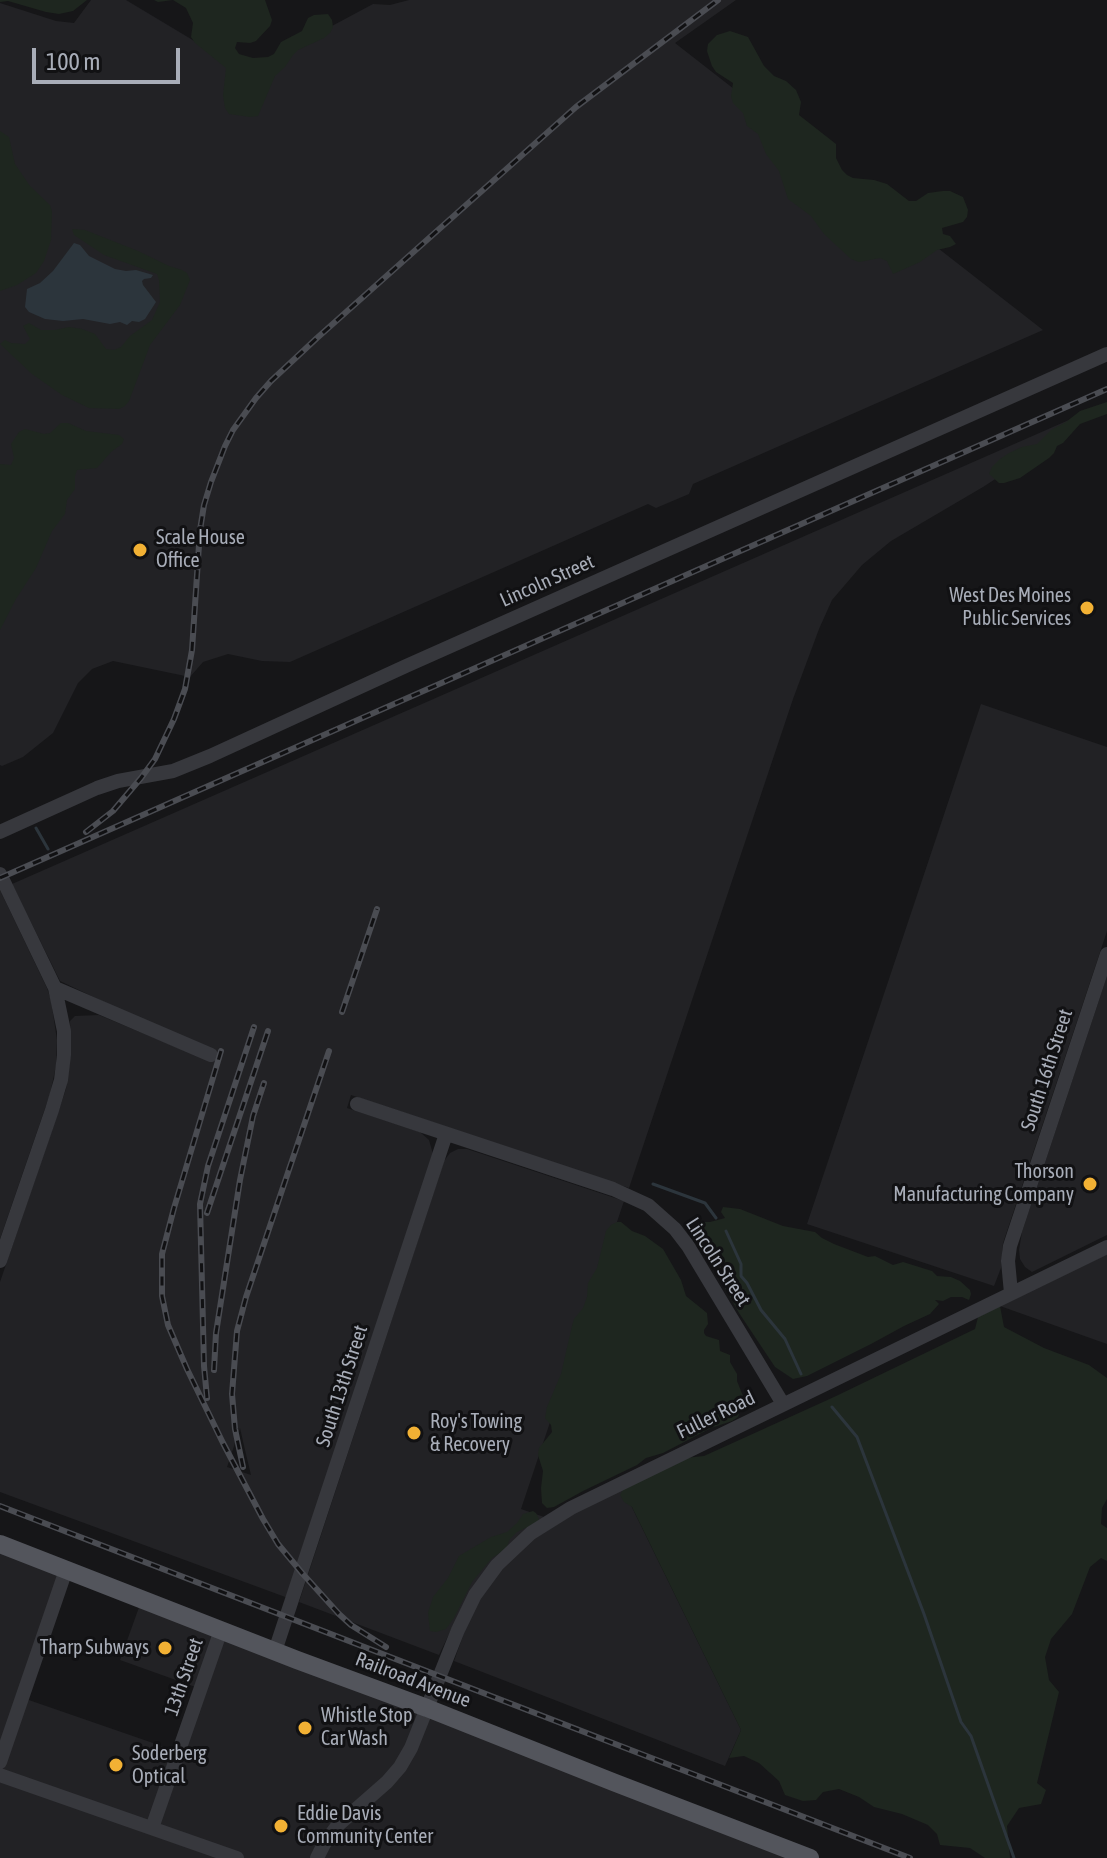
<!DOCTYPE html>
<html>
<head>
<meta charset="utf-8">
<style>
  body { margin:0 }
  #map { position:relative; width:1107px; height:1858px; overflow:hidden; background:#161618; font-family:"Asap Condensed",sans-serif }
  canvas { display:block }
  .scale { position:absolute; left:32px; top:48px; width:148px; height:36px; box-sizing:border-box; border:4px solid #a8adb8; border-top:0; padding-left:10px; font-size:24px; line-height:28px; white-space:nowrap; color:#a8adb8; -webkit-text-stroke:6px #111113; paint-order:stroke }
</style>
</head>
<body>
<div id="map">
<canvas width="1107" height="1858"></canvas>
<div class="scale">100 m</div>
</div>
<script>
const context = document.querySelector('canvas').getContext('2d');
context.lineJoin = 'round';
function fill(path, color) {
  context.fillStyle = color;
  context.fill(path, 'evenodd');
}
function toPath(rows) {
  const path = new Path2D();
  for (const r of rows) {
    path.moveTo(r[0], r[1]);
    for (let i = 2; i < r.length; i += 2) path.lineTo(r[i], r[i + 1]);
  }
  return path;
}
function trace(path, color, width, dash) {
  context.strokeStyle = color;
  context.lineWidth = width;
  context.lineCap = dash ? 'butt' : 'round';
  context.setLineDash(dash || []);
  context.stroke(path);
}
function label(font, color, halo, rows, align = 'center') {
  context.font = font + ' "Asap Condensed",sans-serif';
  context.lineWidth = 6;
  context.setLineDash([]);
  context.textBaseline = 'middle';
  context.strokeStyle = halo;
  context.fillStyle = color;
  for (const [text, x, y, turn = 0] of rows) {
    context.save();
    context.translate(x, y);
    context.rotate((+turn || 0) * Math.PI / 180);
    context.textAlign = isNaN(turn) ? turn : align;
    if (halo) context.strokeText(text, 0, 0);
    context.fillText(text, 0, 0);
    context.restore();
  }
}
const built = toPath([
  [91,0,126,0,246,72,373,4,390,5,409,0,736,0,675,43,1043,330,693,484,689,494,656,508,648,504,290,662,262,661,228,654,203,662,190,677,113,661,92,669,78,683,53,733,23,757,2,766,0,765,0,3,56,21,74,23],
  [1078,416,1074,428,983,487,891,541,862,565,832,600,819,629,793,699,629,1188,351,1095,347,1108,420,1132,429,1140,433,1154,288,1598,0,1492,0,1282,66,1089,71,1051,70,1021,75,1016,99,1015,205,1059,104,1002,60,981,12,884],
  [240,1428,245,1450,251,1475,227,1467],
  [981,704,1107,747,1107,931,1003,1243,1001,1268,994,1286,807,1224],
  [0,890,47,988,51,1000,57,1040,56,1066,50,1094,0,1239],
  [1107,976,1107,1235,1032,1272,1025,1267,1020,1259,1019,1250,1022,1232],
  [458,1149,467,1149,624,1201,521,1509,544,1517,463,1605,439,1655,299,1602,444,1161,450,1153],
  [1107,1254,1107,1344,1000,1306],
  [623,1489,741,1730,725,1766,454,1661,470,1616,479,1599,501,1569,528,1543,559,1521],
  [0,1544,66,1570,23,1698,179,1752,201,1689,120,1660,142,1599,811,1858,0,1858]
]);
const green = toPath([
  [0,0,87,0,73,11,59,14,46,12,8,1,0,2],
  [154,0,265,0,272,20,270,26,256,41,250,43,237,42,235,48,239,54,253,58,268,57,274,54,281,42,302,31,308,18,314,15,328,14,332,20,333,27,330,33,324,38,298,50,293,55,285,67,275,76,258,116,250,117,229,114,225,108,223,95,226,68,195,43,191,37,193,23,186,8,173,0,158,2],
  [730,31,748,37,764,66,774,76,786,81,796,90,801,102,799,115,836,144,836,158,842,170,847,175,853,178,874,180,887,184,909,201,916,201,928,193,943,191,950,191,963,197,968,210,967,217,963,222,942,228,943,234,950,236,956,244,950,247,937,250,920,262,893,274,887,261,880,258,859,262,851,259,824,234,811,216,788,199,779,171,766,154,758,134,747,126,743,113,733,103,731,96,733,83,716,72,712,66,707,51,708,44,717,35],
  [0,131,9,137,15,164,30,186,50,205,52,212,51,240,44,261,36,273,17,285,0,291],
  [72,229,85,230,138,251,169,266,182,270,187,273,190,280,180,305,150,345,129,401,125,406,119,409,89,408,62,395,32,374,0,344,5,340,11,343,25,344,30,339,23,326,29,323,41,330,55,330,69,327,82,329,95,334,106,349,114,350,121,347,130,336,152,320,160,302,159,280,157,274,104,255,74,235],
  [1107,402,1107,414,1080,424,1063,443,1057,446,1054,453,1049,458,1020,478,1004,483,999,483,989,474,992,467,1000,459,1009,453,1022,447,1037,444,1051,430,1066,422,1080,411],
  [61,423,68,423,86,431,119,435,124,439,122,444,111,452,97,468,77,470,75,476,75,489,67,500,65,514,52,531,36,568,16,599,0,630,0,464,11,465,14,458,11,444,19,432,25,429,44,434,50,433],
  [723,1207,740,1209,783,1226,815,1232,822,1238,834,1244,868,1257,875,1256,893,1265,903,1262,932,1271,937,1276,951,1277,960,1281,970,1290,971,1294,969,1300,962,1297,951,1297,943,1301,935,1300,939,1304,930,1314,904,1326,871,1344,807,1376,793,1379,775,1367,739,1313,713,1267,708,1245,697,1233,698,1226,703,1222,710,1222,725,1218,721,1212],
  [617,1222,621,1222,632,1231,645,1236,663,1249,681,1280,686,1296,707,1313,708,1324,704,1330,704,1333,706,1336,719,1340,720,1351,730,1355,730,1362,737,1374,737,1381,743,1396,734,1405,739,1414,738,1417,732,1421,711,1428,663,1453,646,1458,637,1465,583,1491,554,1507,547,1508,542,1503,541,1488,543,1471,538,1455,539,1448,552,1432,551,1425,545,1418,547,1407,561,1374,572,1326,574,1319,583,1308,587,1297,588,1283,597,1268,606,1231,611,1225],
  [1000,1306,1004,1327,1044,1348,1089,1365,1107,1378,1107,1499,1102,1508,1101,1524,1107,1528,1107,1561,1101,1558,1090,1567,1072,1614,1051,1639,1045,1657,1049,1680,1059,1692,1037,1783,1046,1790,1041,1804,1019,1808,1007,1826,1010,1858,985,1858,970,1848,940,1845,937,1834,928,1825,902,1814,874,1807,859,1797,839,1789,823,1792,816,1800,803,1801,785,1795,779,1781,759,1763,744,1756,729,1758,741,1730,632,1507,624,1502,620,1495,625,1486,685,1458,704,1456,834,1397,975,1329,978,1317],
  [533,1511,536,1513,539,1519,538,1522,517,1532,510,1539,506,1549,492,1558,472,1582,454,1618,446,1629,436,1632,430,1631,428,1613,433,1597,448,1578,459,1556,491,1537,507,1532,517,1523,523,1514]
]);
const water = toPath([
  [74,243,80,245,89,256,115,269,126,271,136,270,153,275,151,278,144,279,142,281,143,285,156,302,145,319,139,322,132,321,127,325,120,322,110,324,83,319,63,321,45,319,29,312,25,307,27,289,40,283,53,271]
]);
const stream = toPath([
  [36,828,48,849],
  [653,1184,705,1203,716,1218],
  [726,1231,741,1264,741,1276,747,1283,761,1310,785,1339,801,1374],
  [832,1407,857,1437,924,1614,961,1722,971,1736,1014,1858]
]);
const minor = toPath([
  [0,832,97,788,118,781,173,771,210,756,406,666,1107,354],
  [0,874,55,988,64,1031,64,1055,61,1080,52,1110,0,1261],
  [55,988,211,1055],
  [357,1104,613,1189,648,1205,675,1229,688,1246,783,1404],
  [1011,1293,1008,1261,1010,1246,1107,954],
  [275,1651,446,1134],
  [0,1762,66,1570],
  [0,1775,237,1858],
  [152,1828,221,1630],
  [317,1858,324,1844,338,1825,387,1782,400,1767,411,1748,458,1630,475,1595,497,1565,531,1533,571,1508,1107,1247]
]);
const major = toPath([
  [0,1544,297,1660,427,1708,613,1782,810,1858]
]);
const rail = toPath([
  [86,832,113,811,141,778,155,759,174,719,185,689,192,650,200,530,204,505,211,482,225,446,233,430,256,398,271,381,317,338,576,107,718,0],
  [0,878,1107,389],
  [342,1012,377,909],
  [221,1051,174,1208,162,1254,162,1296,168,1325,187,1369,223,1443,263,1519,278,1544,302,1573,339,1614,351,1625,386,1647],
  [207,1213,268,1031],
  [214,1370,216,1333,240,1180,253,1116,264,1083],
  [207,1398,204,1366,200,1204,208,1166,254,1027],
  [243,1467,235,1429,232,1394,237,1331,246,1297,329,1051],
  [0,1506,910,1858]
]);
const markers = [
  [140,550,8,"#f2b134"],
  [1087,608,8,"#f2b134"],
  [1090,1184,8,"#f2b134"],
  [414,1433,8,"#f2b134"],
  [165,1648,8,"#f2b134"],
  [305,1728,8,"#f2b134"],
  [116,1765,8,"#f2b134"],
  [281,1826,8,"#f2b134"]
];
const poiNames = [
  ["Scale House",156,538],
  ["Office",156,561],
  ["West Des Moines",1071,596,"right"],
  ["Public Services",1071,619,"right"],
  ["Thorson",1074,1172,"right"],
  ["Manufacturing Company",1074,1195,"right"],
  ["Roy's Towing",430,1422],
  ["& Recovery",430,1445],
  ["Tharp Subways",149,1648,"right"],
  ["Whistle Stop",321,1716],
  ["Car Wash",321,1739],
  ["Soderberg",132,1754],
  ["Optical",132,1777],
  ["Eddie Davis",297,1814],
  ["Community Center",297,1837]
];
const streetNames = [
  ["Lincoln Street",547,581,-24],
  ["South 16th Street",1047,1070,-72],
  ["Lincoln Street",718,1262,57],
  ["South 13th Street",342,1386,-72],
  ["Fuller Road",716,1415,-26],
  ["13th Street",184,1677,-71],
  ["Railroad Avenue",413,1680,21]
];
fill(built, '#222225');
fill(green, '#1e261f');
fill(water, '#2c353c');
trace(stream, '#2c353c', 3);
trace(minor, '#37383d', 14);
trace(major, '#53555c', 18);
trace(rail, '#4a4c52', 6);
trace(rail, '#111113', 3, [9]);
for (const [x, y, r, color] of markers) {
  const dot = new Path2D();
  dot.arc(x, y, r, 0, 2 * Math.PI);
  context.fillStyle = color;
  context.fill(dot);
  trace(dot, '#111113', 3);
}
label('20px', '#a8adb8', '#111113', poiNames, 'left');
label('20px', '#a8adb8', '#111113', streetNames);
</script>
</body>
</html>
